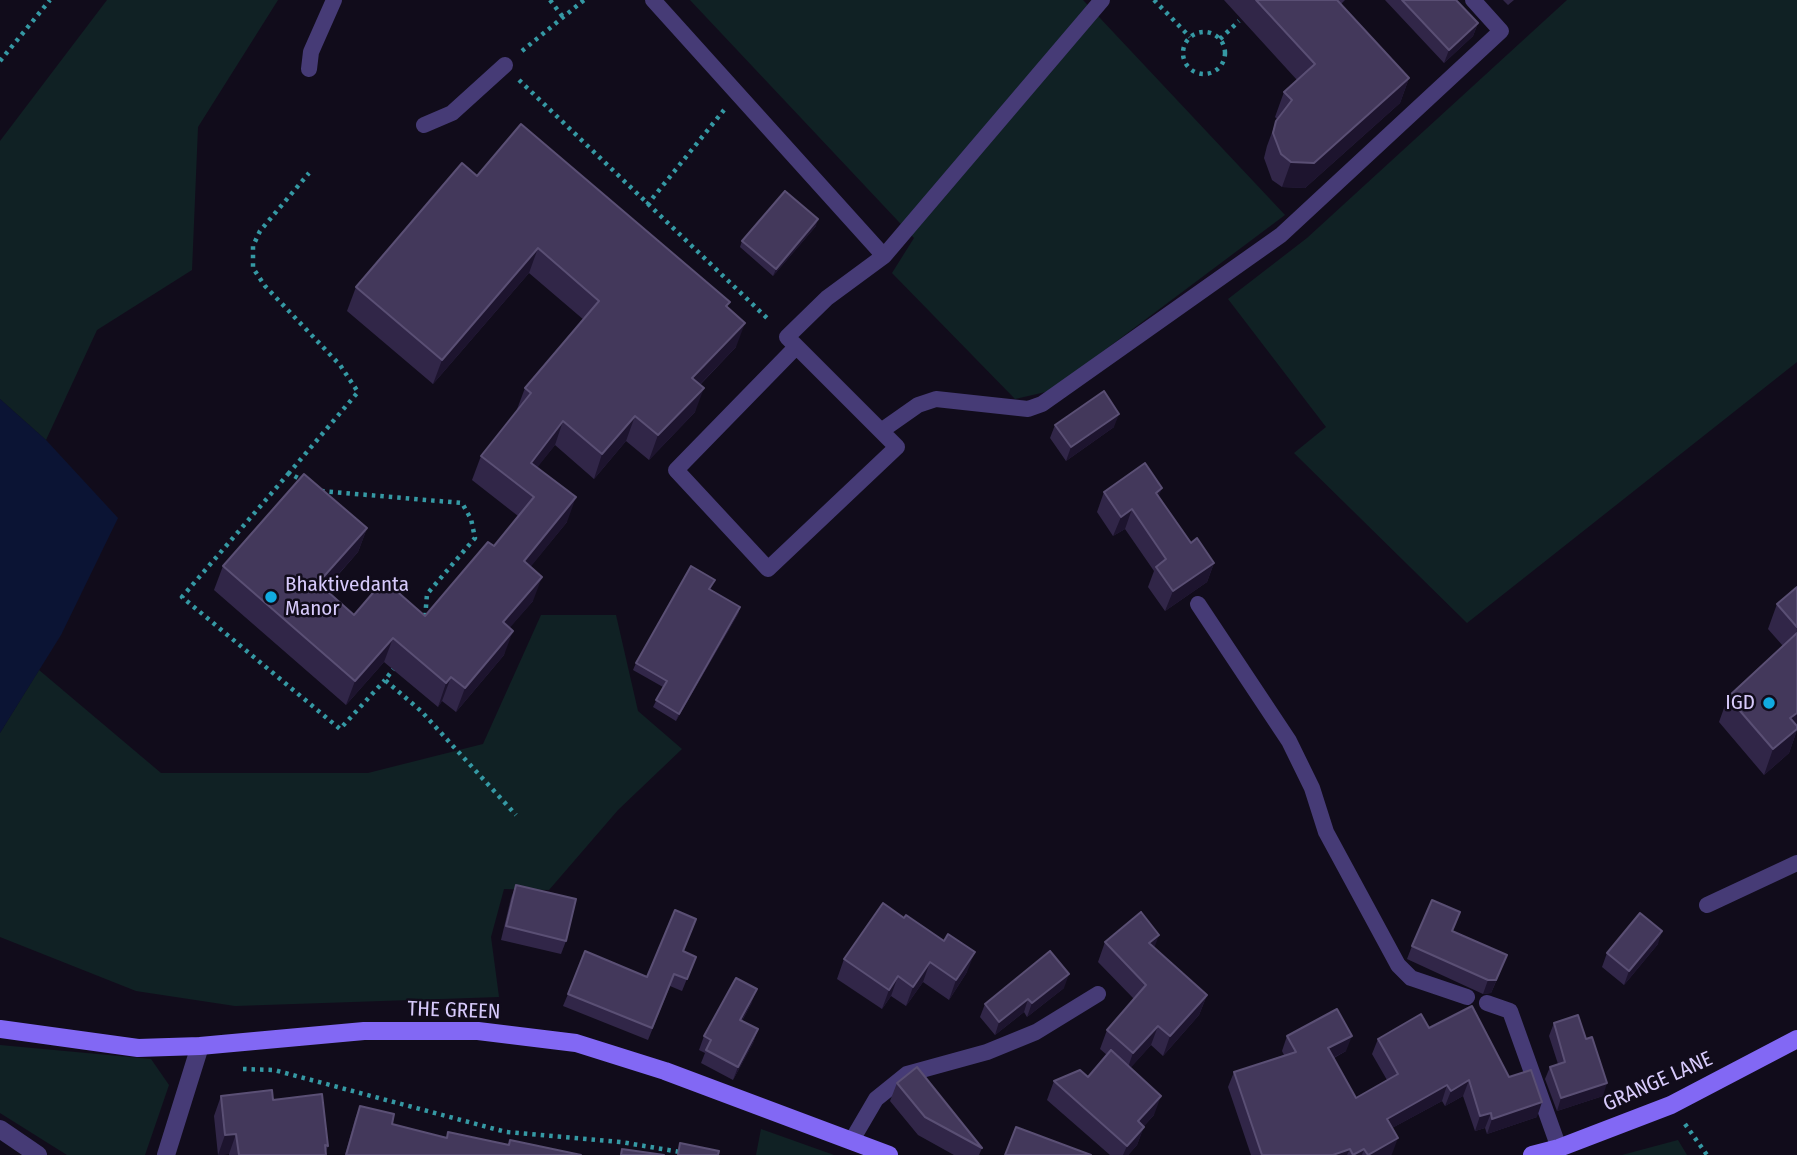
<!DOCTYPE html>
<html>
<head>
<meta charset="utf-8">
<style>
  body { margin:0 }
  canvas { display:block; background:#110c1b }
</style>
</head>
<body>
<canvas width="1797" height="1155"></canvas>
<script>
const context = document.querySelector('canvas').getContext('2d');
context.lineJoin = 'round';
function fill(path, color) {
  context.fillStyle = color;
  context.fill(path, 'evenodd');
}
function toPath(rows) {
  const path = new Path2D();
  for (const r of rows) {
    if (r.length === 3) {
      path.moveTo(r[0] + r[2], r[1]);
      path.arc(r[0], r[1], r[2], 0, 2 * Math.PI);
      continue;
    }
    path.moveTo(r[0], r[1]);
    for (let i = 2; i < r.length; i += 2) path.lineTo(r[i], r[i + 1]);
  }
  return path;
}
function trace(path, color, width, dash) {
  context.strokeStyle = color;
  context.lineWidth = width;
  context.lineCap = dash ? 'butt' : 'round';
  context.setLineDash(dash || []);
  context.stroke(path);
}
function label(font, color, halo, rows, align = 'center') {
  context.font = font + ' "Fira Sans Condensed",sans-serif';
  context.lineWidth = 5;
  context.setLineDash([]);
  context.textBaseline = 'middle';
  context.strokeStyle = halo;
  context.fillStyle = color;
  for (const [text, x, y, turn = 0] of rows) {
    context.save();
    context.translate(x, y);
    context.rotate((+turn || 0) * Math.PI / 180);
    context.textAlign = isNaN(turn) ? turn : align;
    if (halo) context.strokeText(text, 0, 0);
    context.fillText(text, 0, 0);
    context.restore();
  }
}
const green = toPath([
  [107,0,278,0,198,127,192,270,97,330,46,440,0,399,0,141],
  [690,0,1083,0,1285,215,1050,391,1015,399,892,273,914,238],
  [1567,0,1797,0,1797,362,1467,623,1294,453,1326,427,1228,299,1307,238],
  [541,615,616,615,638,711,682,749,618,810,549,890,504,889,491,937,499,997,235,1006,136,991,0,937,0,733,39,670,161,773,368,773,483,744],
  [0,1045,151,1059,169,1085,145,1155,67,1155,0,1113],
  [761,1129,834,1155,756,1155],
  [1678,1140,1687,1155,1622,1155]
]);
const water = toPath([
  [0,399,46,440,118,518,61,635,0,733]
]);
const path = toPath([
  [550,0,563,17],
  [1154,0,1190,37],
  [1204,53,21],
  [1220,39,1239,21],
  [522,51,584,0],
  [0,61,50,0],
  [519,80,770,321],
  [647,205,724,110],
  [289,473,182,597,340,729,385,680],
  [305,482,289,473,358,392,340,365,265,286,253,268,253,246,260,231,309,173],
  [321,491,462,503,471,519,475,538,427,594,425,619],
  [395,667,385,680,421,711,516,815],
  [243,1069,274,1070,506,1132,621,1142,680,1152],
  [1685,1124,1707,1155]
]);
const lane = toPath([
  [653,0,884,256,827,298,787,337,897,447,768,569,676,470,796,347],
  [309,69,311,52,334,0],
  [424,125,452,113,505,65],
  [884,256,1102,0],
  [881,431,918,405,936,399,1028,409,1042,404,1281,235,1501,31,1473,0],
  [1198,604,1289,741,1312,788,1326,832,1398,965,1411,978,1467,997],
  [1707,905,1797,863],
  [1487,1003,1510,1011,1559,1148],
  [852,1140,876,1099,907,1074,987,1052,1036,1032,1098,994]
]);
const street = toPath([
  [0,1129,38,1155],
  [166,1155,200,1046]
]);
const secondary = toPath([
  [0,1029,138,1048,200,1046,364,1031,478,1031,576,1043,665,1071,889,1155],
  [1532,1155,1559,1148,1671,1105,1797,1039]
]);
const wall = toPath([
  [1224,0,1345,0,1341,4,1409,78,1400,103,1305,188,1282,187,1272,180,1264,158,1267,146,1277,119,1275,117,1284,92,1297,80],
  [1385,0,1456,0,1478,23,1473,36,1444,63],
  [1503,0,1514,0,1508,5],
  [477,176,728,307,736,347,700,385,695,412,649,460,626,441,594,479,555,445,537,467,567,522,530,567,533,601,509,628,504,655,456,712,442,701,438,707,384,662,346,705,214,590,223,566,367,528,358,552,325,590,354,615,425,616,494,546,518,516,472,480,481,456,516,412,525,388,584,320,529,273,433,384,347,311,356,287],
  [816,226,773,276,740,247,742,241],
  [1055,425,1114,427,1066,461,1050,438],
  [1104,492,1159,497,1191,543,1214,563,1207,582,1165,611,1148,587,1154,571,1125,529,1113,536,1097,512],
  [712,587,710,590,740,607,738,614,676,721,653,707,663,687,633,670,636,663],
  [1797,587,1797,730,1789,753,1764,775,1719,722,1728,697,1783,646,1768,629,1777,604],
  [516,885,566,941,561,954,501,940,511,898],
  [883,903,967,972,949,1000,923,982,906,1006,891,996,882,1009,837,979,844,959],
  [1453,931,1502,968,1491,993,1483,994,1407,959,1412,946],
  [1105,942,1154,948,1207,995,1199,1015,1163,1056,1151,1045,1130,1068,1154,1115,1144,1126,1137,1145,1128,1155,1110,1155,1047,1100,1054,1081,1088,1077,1107,1055,1100,1049,1107,1030,1134,999,1098,962],
  [1658,944,1624,985,1602,967,1607,953],
  [683,952,691,969,682,991,670,986,648,1040,563,1006,568,994,647,977],
  [1064,988,1027,1017,1024,1012,995,1035,980,1017,985,1004],
  [752,1002,742,1021,758,1029,753,1043,733,1080,701,1063,705,1053,699,1050,704,1036],
  [1554,1023,1586,1039,1603,1096,1557,1111,1545,1079,1550,1067,1558,1064,1549,1036],
  [1429,1028,1509,1077,1537,1117,1487,1134,1485,1128,1475,1131,1463,1096,1445,1106,1442,1101,1392,1128,1392,1154,1390,1155,1251,1155,1228,1087,1234,1072,1284,1055,1282,1051,1287,1036,1346,1051,1334,1058,1356,1098,1387,1080,1372,1054,1378,1039],
  [897,1083,982,1148,979,1155,954,1155,918,1135,890,1101],
  [221,1096,273,1100,328,1146,326,1152,326,1155,229,1155,229,1154,218,1155,214,1116],
  [360,1106,392,1124,446,1138,448,1132,508,1145,510,1140,581,1155,345,1155,355,1119]
]);
const shadedWall = toPath([
  [1478,23,1473,36,1444,63,1449,50],
  [1409,78,1400,103,1305,188,1282,187,1291,162],
  [818,219,816,226,773,276,776,269],
  [538,248,529,273,433,384,442,360],
  [745,323,736,347,683,402,692,378],
  [704,388,695,412,649,460,658,435],
  [1119,414,1114,427,1066,461,1071,447],
  [635,416,626,441,594,479,602,454],
  [563,421,555,445,522,487,531,463],
  [1162,488,1155,507,1156,493],
  [576,497,567,522,515,586,524,561],
  [1132,509,1125,529,1113,536,1121,517],
  [367,528,358,552,309,607,318,583],
  [1214,563,1207,582,1165,611,1173,591],
  [542,577,533,601,494,646,503,622],
  [740,607,738,614,676,721,679,714],
  [513,631,504,655,456,712,465,688],
  [393,638,384,662,346,705,355,681],
  [451,677,442,701,438,707,446,683],
  [1797,713,1797,730,1789,753,1764,775,1773,749,1790,718],
  [1662,931,1658,944,1624,985,1629,971],
  [1159,935,1152,954,1149,943],
  [975,952,967,972,949,1000,956,980],
  [1507,955,1491,993,1483,994,1488,980],
  [930,962,923,982,906,1006,913,987],
  [1069,974,1064,988,1027,1017,1032,1003],
  [898,976,891,996,882,1009,889,990],
  [757,989,752,1002,735,1033,740,1020],
  [1207,995,1199,1015,1163,1056,1170,1036],
  [1028,999,1024,1012,995,1035,999,1022],
  [1158,1026,1151,1045,1126,1073,1133,1053],
  [758,1029,753,1043,733,1080,738,1067],
  [1352,1036,1346,1051,1323,1063,1328,1048],
  [1469,1080,1463,1096,1445,1106,1451,1091],
  [1607,1083,1603,1096,1557,1111,1561,1098],
  [1447,1085,1442,1101,1381,1134,1387,1119],
  [1161,1096,1154,1115,1131,1140,1138,1121],
  [1542,1102,1537,1117,1487,1134,1492,1119],
  [1491,1113,1485,1128,1475,1131,1480,1116],
  [1144,1127,1137,1145,1128,1155,1123,1155,1127,1146],
  [236,1134,229,1154,218,1155,225,1135],
  [1398,1138,1392,1154,1390,1155,1368,1155],
  [1350,1149,1347,1155,1333,1155],
  [1364,1149,1362,1155,1354,1155]
]);
const building = toPath([
  [1256,0,1337,0,1409,78,1314,163,1291,162,1281,154,1273,133,1276,121,1292,100,1284,92,1315,64,1256,0],
  [1402,0,1456,0,1478,23,1449,50,1402,0],
  [521,124,730,302,726,306,745,323,692,378,704,388,658,435,635,416,602,454,563,421,531,463,576,497,524,561,542,577,503,622,513,631,465,688,451,677,446,683,393,638,355,681,223,566,304,474,367,528,318,583,354,615,384,580,425,616,488,542,494,546,534,497,481,456,531,393,525,388,599,301,538,248,442,360,356,287,462,163,477,176,521,124],
  [785,191,818,219,776,269,742,241,785,191],
  [1104,391,1119,414,1071,447,1055,425,1104,391],
  [1145,463,1162,488,1156,493,1191,543,1197,538,1214,563,1173,591,1156,567,1166,559,1132,509,1121,517,1104,492,1145,463],
  [691,566,715,580,709,589,740,607,679,714,656,700,667,681,636,663,691,566],
  [1797,587,1797,627,1777,604,1797,587],
  [1797,633,1797,713,1790,718,1797,726,1797,729,1773,749,1728,697,1797,633],
  [516,885,576,899,566,941,506,926,516,885],
  [1432,900,1460,912,1452,931,1507,955,1496,980,1488,980,1412,946,1432,900],
  [883,903,904,918,906,915,944,941,948,934,975,952,956,980,930,962,913,987,898,976,889,990,844,959,883,903],
  [675,910,696,919,683,951,696,957,687,979,674,974,652,1028,568,994,585,951,647,977,675,910],
  [1141,912,1159,935,1149,943,1207,995,1170,1036,1158,1026,1133,1053,1107,1030,1146,985,1105,942,1141,912],
  [1640,913,1662,931,1629,971,1607,953,1640,913],
  [1050,951,1069,974,1032,1003,1028,999,999,1022,985,1004,1050,951],
  [736,978,757,989,740,1020,758,1029,738,1067,706,1050,711,1040,704,1036,736,978],
  [1472,1006,1509,1077,1531,1070,1542,1102,1492,1119,1491,1113,1480,1116,1469,1080,1451,1091,1447,1085,1387,1119,1398,1138,1368,1155,1364,1149,1353,1155,1350,1149,1333,1155,1262,1155,1234,1072,1296,1052,1287,1036,1337,1009,1352,1036,1328,1048,1356,1098,1398,1074,1378,1039,1421,1014,1429,1028,1472,1006],
  [1578,1015,1586,1039,1592,1037,1607,1083,1561,1098,1550,1067,1565,1062,1554,1023,1578,1015],
  [1111,1050,1161,1096,1138,1121,1144,1127,1127,1146,1054,1081,1080,1070,1088,1077,1111,1050],
  [917,1067,982,1148,925,1117,897,1083,917,1067],
  [272,1090,273,1100,322,1094,328,1146,325,1145,326,1155,239,1155,236,1134,225,1135,221,1096,272,1090],
  [360,1106,394,1114,392,1124,447,1138,448,1132,509,1145,510,1140,581,1155,346,1155,360,1106],
  [1016,1127,1091,1155,1005,1155,1016,1127],
  [680,1143,719,1151,718,1155,678,1155,680,1143],
  [622,1149,664,1155,621,1155,622,1149]
]);
const markers = [
  [271,597,7,"#11aae0"],
  [1769,703,7,"#11aae0"]
];
const poiNames = [
  ["Bhaktivedanta",285,585],
  ["Manor",285,609],
  ["IGD",1755,703,"right"]
];
const streetNames = [
  ["THE GREEN",454,1011,2],
  ["GRANGE LANE",1658,1082,-24]
];
fill(green, '#102124');
fill(water, '#0b1434');
trace(path, '#3599a4', 4.5, [3.5, 5]);
trace(lane, '#463b76', 16);
trace(street, '#463b76', 18);
trace(secondary, '#8268f4', 18);
fill(wall, '#312648');
fill(shadedWall, '#1d142e');
fill(building, '#43385b');
trace(building, '#5a4f74', 2);
for (const [x, y, r, color] of markers) {
  const dot = new Path2D();
  dot.arc(x, y, r, 0, 2 * Math.PI);
  context.fillStyle = color;
  context.fill(dot);
  trace(dot, '#110c1b', 2.5);
}
label('21px', '#d7cafb', '#110c1b', poiNames, 'left');
label('21px', '#d7cafb', '#110c1b', streetNames);
</script>
</body>
</html>
